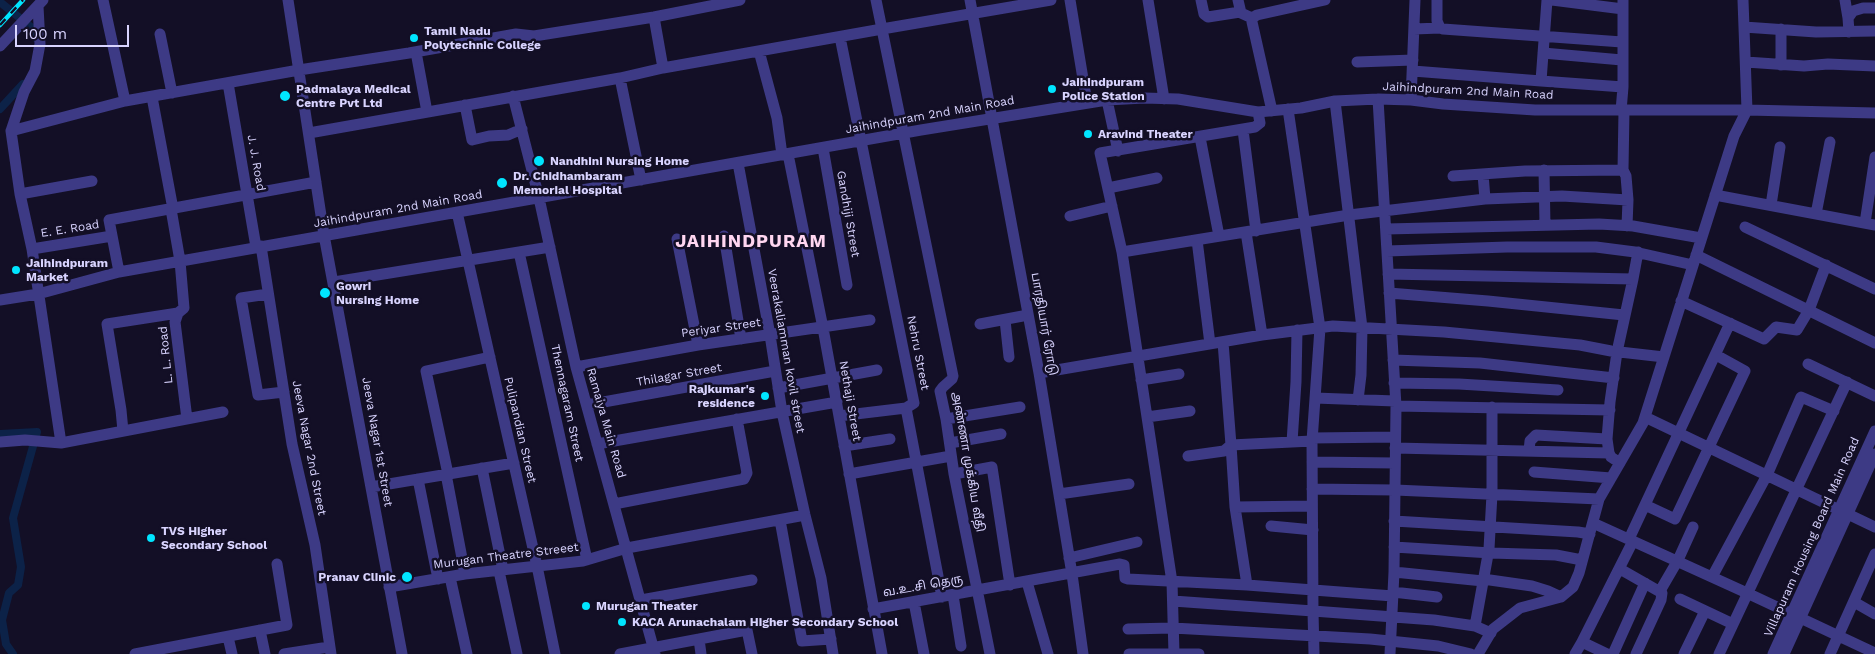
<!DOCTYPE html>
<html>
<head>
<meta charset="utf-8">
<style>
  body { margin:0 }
  #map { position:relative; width:1875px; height:654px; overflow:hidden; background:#130f26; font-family:"Work Sans",sans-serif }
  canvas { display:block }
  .scale { position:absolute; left:15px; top:25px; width:114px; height:22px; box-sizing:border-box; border:2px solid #d9d4ff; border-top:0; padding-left:6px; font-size:15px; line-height:18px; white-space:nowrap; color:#d9d4ff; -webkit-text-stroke:4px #130f26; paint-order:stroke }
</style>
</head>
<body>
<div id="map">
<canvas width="1875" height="654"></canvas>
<div class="scale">100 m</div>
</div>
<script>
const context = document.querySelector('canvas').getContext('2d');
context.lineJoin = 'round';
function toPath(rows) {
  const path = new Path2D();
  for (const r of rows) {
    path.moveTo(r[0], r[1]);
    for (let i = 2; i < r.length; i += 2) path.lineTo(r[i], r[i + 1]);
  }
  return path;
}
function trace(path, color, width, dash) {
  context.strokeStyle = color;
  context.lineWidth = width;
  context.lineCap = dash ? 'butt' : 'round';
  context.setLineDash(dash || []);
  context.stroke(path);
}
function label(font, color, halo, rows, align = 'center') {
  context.font = font + ' "Work Sans","Noto Sans Tamil",sans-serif';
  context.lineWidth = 5;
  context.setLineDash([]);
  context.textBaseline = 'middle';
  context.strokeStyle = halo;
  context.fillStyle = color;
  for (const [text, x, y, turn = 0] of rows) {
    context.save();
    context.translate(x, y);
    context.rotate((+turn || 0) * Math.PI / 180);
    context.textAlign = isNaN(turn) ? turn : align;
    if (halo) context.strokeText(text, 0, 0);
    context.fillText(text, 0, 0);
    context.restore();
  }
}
const canal = toPath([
  [0,2,36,31,36,38],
  [0,109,23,84],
  [0,434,37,432,13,518,21,567,18,585,9,593,2,620,6,644,13,654]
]);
const minor = toPath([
  [103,0,125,101],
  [288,0,324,235,402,654],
  [876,0,953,376,952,379,943,387,940,391,946,419,954,474,990,654],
  [970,0,1039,373,1072,574,1083,654],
  [1070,0,1087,103],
  [1148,0,1164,99],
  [1201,0,1204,14,1208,17,1240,12],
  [1238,0,1241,13,1252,18,1257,15,1325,0],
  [1437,0,1437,21,1440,28,1443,29,1622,42],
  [1552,0,1623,9],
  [1845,0,1848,18],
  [654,17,663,68],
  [1252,18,1252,22,1272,111],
  [1744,27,1816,32,1875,31],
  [1414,29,1440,28],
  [1849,32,1848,18,1853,11,1863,8,1875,8],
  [160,34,172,93],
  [840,37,914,403,906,408,942,597],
  [0,46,43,0],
  [759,51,777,118,782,155],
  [416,52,427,112],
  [1543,53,1622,60],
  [1357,62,1413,60],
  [1746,62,1804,66,1828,64,1875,66],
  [1781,65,1781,29],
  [1413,71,1541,81,1547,0],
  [620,78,641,180],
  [1541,81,1623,87],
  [228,83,256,247],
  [513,96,539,198,576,367,655,654],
  [152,97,173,209],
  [1378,99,1396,406,1394,572,1390,654],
  [1107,100,1118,151],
  [1411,100,1415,0],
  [1335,101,1362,328,1361,375,1358,400],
  [465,105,472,140,489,136,508,135,522,129],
  [1621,111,1623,87,1623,0],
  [1243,130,1256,231],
  [11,131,24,92,35,71,40,44,38,6],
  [309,133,620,78,663,68,882,29,1051,0],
  [1200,137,1219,236],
  [823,148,847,285],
  [788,154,823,328,882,654],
  [738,163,770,335,782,412,805,515,821,578,833,654],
  [1544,170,1545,225],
  [1623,170,1624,110],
  [1483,174,1485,199],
  [1453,176,1525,171,1623,170,1626,176,1628,200,1627,226],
  [1108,188,1157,178],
  [20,194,92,181],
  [1715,195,1875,225],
  [1771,205,1780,147],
  [171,209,180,261,184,308,178,313,175,322,187,419],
  [457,212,537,566,555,654],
  [1816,214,1830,142],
  [1070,216,1112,206],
  [1865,223,1875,157],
  [1745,227,1875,289],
  [1386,229,1599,224,1633,226,1701,238],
  [1246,232,1262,335],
  [724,236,741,339],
  [677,239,698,345],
  [1197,240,1210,344],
  [261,246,292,444,315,545,331,654],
  [32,249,112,236],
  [1387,251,1507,247,1596,247,1635,252,1693,265],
  [519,252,587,560],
  [1122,252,1349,215,1485,199,1562,196,1628,200],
  [1696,255,1875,343],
  [119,272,109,220,316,182],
  [1388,274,1633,279,1617,352,1610,402,1607,439,1609,453,1611,457,1620,463],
  [1633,279,1638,252],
  [334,282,550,247],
  [1389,293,1488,301,1624,315],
  [268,294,241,298,258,395,284,392],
  [0,300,38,294,119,272,921,130,1107,100,1144,98,1178,99,1258,112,1301,108,1335,101,1378,99,1411,100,1443,104,1535,110,1747,110,1875,113],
  [1681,301,1764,339,1776,327,1797,330,1809,310,1826,265],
  [1005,320,1009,357],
  [980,324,1028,315],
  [1223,342,1231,445,1312,441],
  [1393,360,1480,363,1614,378],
  [1808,364,1875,396],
  [576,367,698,345,870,320],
  [1039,373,1262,335,1333,326,1444,332,1580,345,1611,351,1664,357],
  [1141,380,1179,374],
  [1394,383,1459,384,1558,390],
  [778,388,877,370],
  [1315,398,1395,401],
  [587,405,775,371],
  [1396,406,1610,410],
  [839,416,906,408],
  [1147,417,1190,411],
  [1645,417,1875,527],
  [946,419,1020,407],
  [123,431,121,410,107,324,178,313],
  [1312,438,1395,437],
  [0,442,25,440,61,443,223,412],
  [1292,442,1296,382,1297,330],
  [61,443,32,249,20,194,11,131,125,101,299,70,409,53,516,34,534,36,654,17,740,0],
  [950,443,1001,434],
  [597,444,837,402],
  [1231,445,1235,507,1247,585],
  [844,446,890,439],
  [1395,448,1609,453],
  [1529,451,1530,441,1536,435,1607,439],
  [1188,456,1224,451,1231,445],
  [1312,462,1395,463],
  [482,468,503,570],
  [1534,472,1611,478],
  [446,474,465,574],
  [448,474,426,371,490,357],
  [849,474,951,456],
  [954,474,992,467,1010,585],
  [418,479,438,579],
  [371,487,514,463],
  [1312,489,1395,490,1599,499],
  [1059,494,1129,484],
  [614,504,744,479,747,473,737,419],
  [1645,505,1675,519,1745,371,1716,355],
  [1235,507,1312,506],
  [780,520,802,641,831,639],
  [1394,521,1578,532,1590,534],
  [1593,523,1747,593,1875,653],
  [1271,526,1313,530],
  [1629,539,1730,323],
  [1394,547,1491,553,1556,555,1582,560],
  [1069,558,1137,542],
  [1620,569,1662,593,1661,600,1636,654],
  [499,571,517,654],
  [1394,572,1483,581],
  [450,577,467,654],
  [1712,577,1767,475,1801,397,1834,411],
  [1483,579,1532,586,1548,591,1561,597],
  [1027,582,1048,654],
  [389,587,465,574,583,561,627,548,805,515],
  [1660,591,1678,560,1693,527],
  [1393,592,1437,597],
  [953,595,961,646],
  [1680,599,1733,624],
  [641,600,752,580],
  [1173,601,1313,611,1312,441,1320,328,1288,109],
  [914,602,924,654],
  [1854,602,1875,614],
  [873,609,1120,564,1124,565,1125,578,1128,579,1247,585,1393,596],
  [1128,629,1173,628,1370,639,1438,646,1471,654],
  [260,630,265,654],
  [1491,633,1475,626,1489,549,1492,494,1492,407],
  [228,637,232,654],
  [699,639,701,654],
  [135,654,287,625,277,564],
  [284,654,329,647],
  [620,654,747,630,752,654],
  [1129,654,1199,654],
  [1174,654,1172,582,1122,252,1100,153,1255,127,1260,123,1258,112],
  [1314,654,1313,611,1434,620,1475,626],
  [1478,654,1493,629,1520,608,1561,597,1573,587,1579,573,1599,499,1643,423,1734,136,1747,110,1743,0],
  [1575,654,1582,642],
  [1607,654,1582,642,1633,541],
  [1613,654,1645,583],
  [1684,654,1705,611],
  [1719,654,1847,382],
  [1773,654,1875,431],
  [1784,654,1875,454],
  [1830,654,1875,554]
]);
const rail = toPath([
  [0,25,23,0]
]);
const markers = [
  [414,38,5,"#00e5ff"],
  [1052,89,5,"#00e5ff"],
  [285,96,6,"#00e5ff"],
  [1088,134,5,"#00e5ff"],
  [539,161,6,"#00e5ff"],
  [502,183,6,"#00e5ff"],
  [16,270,5,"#00e5ff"],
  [325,293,6,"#00e5ff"],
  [765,396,5,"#00e5ff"],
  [151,538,5,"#00e5ff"],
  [407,577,6,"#00e5ff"],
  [586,606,5,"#00e5ff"],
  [622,622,5,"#00e5ff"]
];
const poiNames = [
  ["Tamil Nadu",424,31],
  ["Polytechnic College",424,45],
  ["Jaihindpuram",1062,82],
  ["Police Station",1062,96],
  ["Padmalaya Medical",296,89],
  ["Centre Pvt Ltd",296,103],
  ["Aravind Theater",1098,134],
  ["Nandhini Nursing Home",550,161],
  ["Dr. Chidhambaram",513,176],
  ["Memorial Hospital",513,190],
  ["Jaihindpuram",26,263],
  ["Market",26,277],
  ["Gowri",336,286],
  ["Nursing Home",336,300],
  ["Rajkumar's",755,389,"right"],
  ["residence",755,403,"right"],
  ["TVS Higher",161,531],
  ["Secondary School",161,545],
  ["Pranav Clinic",396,577,"right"],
  ["Murugan Theater",596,606],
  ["KACA Arunachalam Higher Secondary School",632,622]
];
const streetNames = [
  ["Jaihindpuram 2nd Main Road",1468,91,3],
  ["Jaihindpuram 2nd Main Road",930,115,-10],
  ["J. J. Road",256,163,80],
  ["Jaihindpuram 2nd Main Road",398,209,-10],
  ["Gandhiji Street",848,214,80],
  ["E. E. Road",70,229,-9],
  ["பாரதியார் ரோடு",1044,324,80],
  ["Periyar Street",721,328,-8],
  ["Veerakaliamman kovil street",786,351,80],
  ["Nehru Street",918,353,79],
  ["L. L. Road",166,355,-96],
  ["Thilagar Street",679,375,-10],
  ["Nethaji Street",850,401,80],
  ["Thennagaram Street",567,403,78],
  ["Ramaiya Main Road",606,423,74],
  ["Pulipandian Street",520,430,77],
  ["Jeeva Nagar 1st Street",377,442,80],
  ["Jeeva Nagar 2nd Street",309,448,79],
  ["அண்ணா முக்கிய வீதி",968,462,80],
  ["Villapuram Housing Board Main Road",1812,537,-66],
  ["Murugan Theatre Streeet",506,556,-7],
  ["வ.உ.சி தெரு",923,586,-10]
];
const districtNames = [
  ["JAIHINDPURAM",751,242]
];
trace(canal, '#0c2248', 8);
trace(minor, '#3d3a85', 11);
trace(rail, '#00e5ff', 4.5);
trace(rail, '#130f26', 2.5, [8]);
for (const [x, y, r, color] of markers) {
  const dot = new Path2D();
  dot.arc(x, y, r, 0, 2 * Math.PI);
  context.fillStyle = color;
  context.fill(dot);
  trace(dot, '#130f26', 2);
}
label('bold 12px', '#d9d4ff', '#130f26', poiNames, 'left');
label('12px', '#d9d4ff', '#130f26', streetNames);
context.letterSpacing = '1px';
label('bold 18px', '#ffd6f0', '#130f26', districtNames);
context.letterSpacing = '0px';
</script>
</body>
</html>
